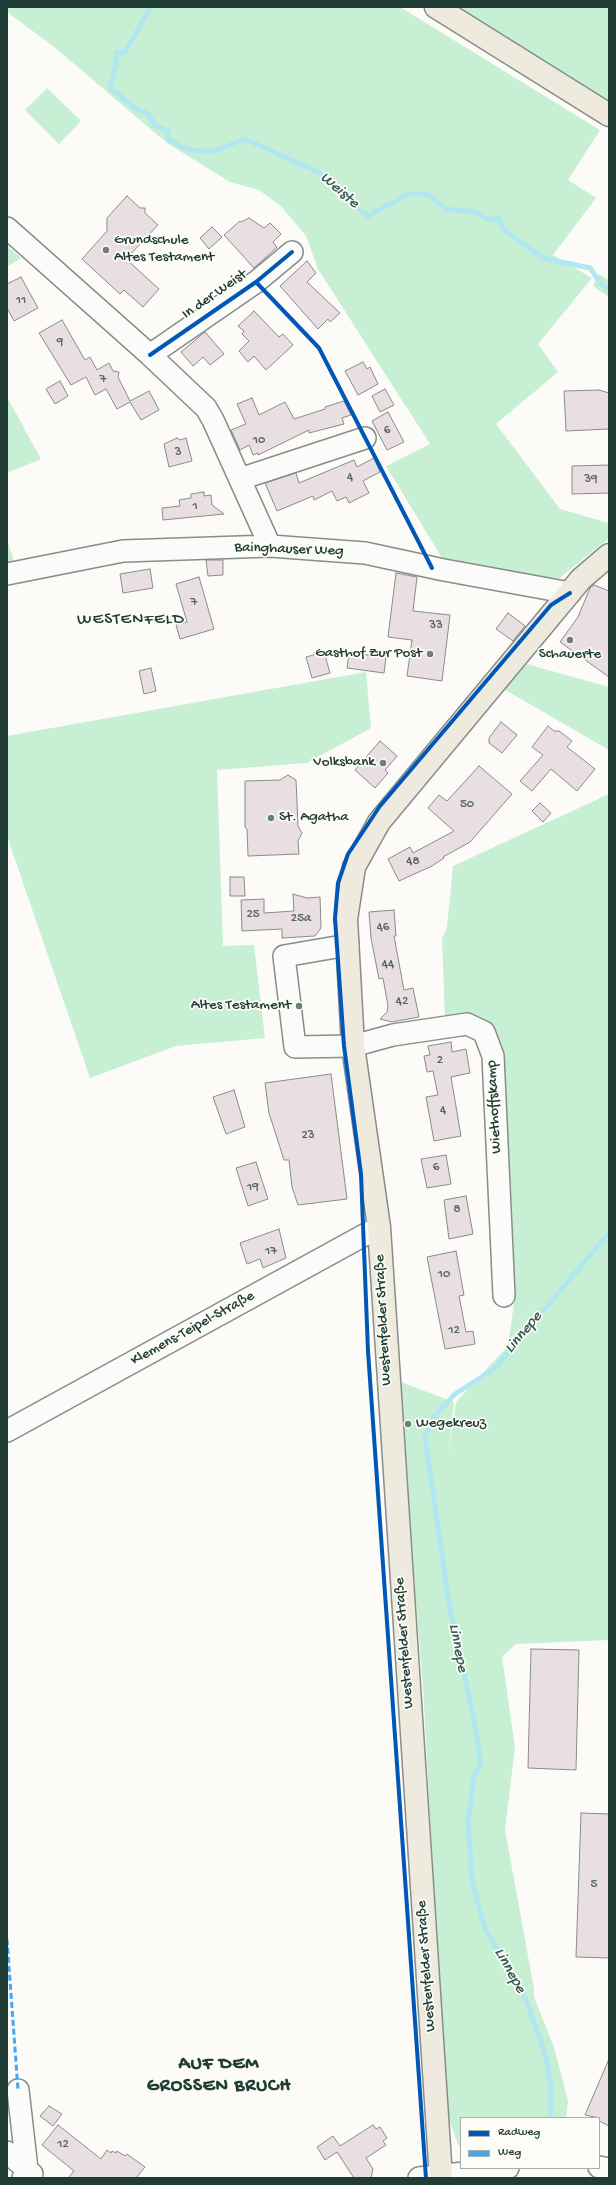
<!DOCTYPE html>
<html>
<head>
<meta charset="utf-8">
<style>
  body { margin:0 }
  #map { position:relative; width:616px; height:2185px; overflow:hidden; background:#fcfbf8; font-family:"Gochi Hand",sans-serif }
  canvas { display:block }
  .frame { position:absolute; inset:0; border:8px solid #1f3d34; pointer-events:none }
  .legend { position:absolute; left:460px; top:2117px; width:140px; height:52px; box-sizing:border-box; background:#fdfcf7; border:1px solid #a4b0a9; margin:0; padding:5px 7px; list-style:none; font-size:12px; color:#1f3d34 }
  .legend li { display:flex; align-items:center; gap:8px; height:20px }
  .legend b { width:20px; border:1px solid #a4b0a9 }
</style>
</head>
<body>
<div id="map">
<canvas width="616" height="2185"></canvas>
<div class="frame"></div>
<ul class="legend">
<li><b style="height:5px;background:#0057b8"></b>Radweg</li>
<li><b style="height:5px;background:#3fa9f5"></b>Weg</li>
</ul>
</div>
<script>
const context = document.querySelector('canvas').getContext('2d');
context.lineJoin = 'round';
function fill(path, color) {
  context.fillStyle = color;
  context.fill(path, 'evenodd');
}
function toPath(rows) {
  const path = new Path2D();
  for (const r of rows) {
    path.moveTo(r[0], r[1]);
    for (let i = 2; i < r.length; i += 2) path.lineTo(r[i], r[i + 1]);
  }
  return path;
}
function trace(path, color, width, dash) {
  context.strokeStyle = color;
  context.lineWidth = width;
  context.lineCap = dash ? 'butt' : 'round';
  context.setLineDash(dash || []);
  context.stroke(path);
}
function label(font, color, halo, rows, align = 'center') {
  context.font = font + ' "Gochi Hand",sans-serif';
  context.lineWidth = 3.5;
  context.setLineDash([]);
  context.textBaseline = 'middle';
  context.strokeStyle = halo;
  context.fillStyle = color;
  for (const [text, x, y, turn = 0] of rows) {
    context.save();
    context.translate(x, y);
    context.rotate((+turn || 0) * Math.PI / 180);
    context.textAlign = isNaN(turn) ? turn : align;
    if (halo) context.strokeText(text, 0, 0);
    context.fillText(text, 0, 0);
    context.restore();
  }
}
const green = toPath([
  [7,7,400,7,600,130,568,180,596,198,553,255,592,278,538,344,558,372,496,424,560,509,609,523,609,538,556,581,445,563,386,466,430,444,318,269,306,236,281,206,259,190,230,182,167,143,53,46,7,12],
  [452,7,609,7,609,101],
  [47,88,81,121,59,144,25,110],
  [7,246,21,258,7,267],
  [598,274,609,280,609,297,593,286],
  [7,397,41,459,7,473],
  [8,542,15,565,7,567,7,543],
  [523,663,609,687,609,750,502,688],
  [366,672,371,728,307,763,217,770,223,946,254,945,265,1038,176,1046,90,1078,7,836,7,736],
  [609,794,609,1640,516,1644,502,1657,515,1747,505,1830,534,1989,534,1997,554,2047,568,2101,566,2118,461,2118,461,2146,458,2145,446,2110,423,1687,398,1381,454,1402,448,1457,456,1402,508,1346,514,1303,500,1045,445,1018,442,939,447,928,453,866]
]);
const stream = toPath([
  [151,7,125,52,116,53,116,64,110,88,132,106,148,114,155,125,168,131,168,139,188,150,212,152,245,139,320,173,340,194,368,216,408,194,428,194,445,209,476,212,488,220,499,218,503,229,543,258,590,268,601,284,609,289],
  [550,2118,551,2089,546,2057,527,2002,485,1928,472,1881,468,1821,474,1776,481,1764,474,1720,449,1604,425,1437,433,1418,455,1394,494,1369,609,1233]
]);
const building = toPath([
  [127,196,140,208,145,208,145,213,158,225,126,259,159,289,143,307,124,290,120,294,82,259,107,231,107,218,127,196],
  [249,218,264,228,270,223,281,234,273,242,277,247,254,268,224,235,240,221,241,222,249,218],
  [212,227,222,237,209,249,200,238,212,227],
  [307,261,316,273,307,282,340,313,330,322,328,319,318,329,280,286,307,261],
  [21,277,38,308,14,321,7,308,7,284,21,277],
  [254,311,279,337,283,334,293,345,266,370,254,356,248,362,239,351,249,341,242,334,244,331,238,326,254,311],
  [62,320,85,360,90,357,97,370,109,363,113,371,119,372,118,377,130,401,149,391,159,410,141,420,130,402,117,409,106,389,95,395,86,377,71,385,39,333,62,320],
  [205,332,224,354,210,365,203,357,193,366,181,352,205,332],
  [363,362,367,369,370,367,378,384,358,395,345,371,363,362],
  [60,381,68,396,55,404,46,389,60,381],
  [385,389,394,405,380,412,372,396,385,389],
  [599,390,609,393,609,429,566,431,564,391,599,390],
  [252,398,259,415,285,402,294,419,325,409,325,407,344,401,351,415,342,418,344,424,309,433,309,430,258,455,258,453,253,455,249,445,240,450,231,430,246,424,237,404,252,398],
  [388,412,404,442,387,450,372,421,388,412],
  [177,438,180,440,186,438,192,461,169,467,164,444,177,438],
  [374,458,380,472,363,481,369,493,349,503,346,497,337,501,332,491,314,500,313,496,277,511,265,483,296,473,299,483,354,460,357,467,374,458],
  [609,465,609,493,572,494,572,466,609,465],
  [204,492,204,496,211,495,212,505,224,514,163,520,162,508,180,506,179,500,191,498,191,494,204,492],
  [206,560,223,560,223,575,208,576,206,560],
  [150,569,153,588,123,593,120,574,150,569],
  [396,573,417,577,413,611,450,615,442,681,407,676,412,640,388,637,396,573],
  [199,577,214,629,180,639,176,625,187,622,176,584,199,577],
  [594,585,609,591,609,677,560,642,578,617,590,588,594,585],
  [508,613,525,626,513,641,496,629,508,613],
  [324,652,330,673,312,678,306,657,324,652],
  [349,653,386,657,384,673,347,668,349,653],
  [151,668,156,691,144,694,139,671,151,668],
  [501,722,517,735,502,753,489,743,489,738,501,722],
  [548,726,554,731,559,731,572,741,567,747,595,769,577,791,551,769,532,791,520,781,543,755,532,747,548,726],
  [380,741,397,756,385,770,388,773,375,788,355,770,380,741],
  [479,766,512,794,470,842,443,857,444,858,432,866,399,881,388,859,410,847,413,853,454,831,428,808,439,795,447,801,479,766],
  [288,775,296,780,298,826,302,833,298,841,299,854,248,856,247,829,245,827,245,781,280,780,288,775],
  [540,803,551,813,543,822,532,811,540,803],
  [230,877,244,877,245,896,230,896,230,877],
  [293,894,307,898,320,897,321,928,315,936,282,938,282,929,242,931,241,900,264,899,264,913,294,911,293,894],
  [394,910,396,936,394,936,404,990,413,988,419,1017,392,1022,380,1019,387,1012,388,1006,383,978,379,979,371,938,369,912,394,910],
  [451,1042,452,1052,466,1049,470,1073,451,1077,461,1136,434,1141,426,1097,438,1095,433,1071,427,1072,424,1056,430,1055,428,1046,451,1042],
  [331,1074,347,1199,298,1205,292,1187,289,1160,284,1160,269,1113,265,1083,331,1074],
  [234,1090,245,1127,226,1134,213,1097,234,1090],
  [446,1155,451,1184,427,1188,421,1159,446,1155],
  [256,1162,268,1199,248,1206,236,1168,256,1162],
  [466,1196,473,1234,449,1239,444,1200,466,1196],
  [279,1229,286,1258,263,1268,260,1259,247,1264,240,1243,279,1229],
  [456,1251,464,1295,459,1296,466,1332,473,1331,475,1344,445,1349,427,1257,456,1251],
  [531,1649,579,1650,576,1770,528,1768,531,1649],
  [581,1813,609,1814,609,1958,576,1957,581,1813],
  [609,2059,609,2126,599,2121,599,2118,585,2115,609,2059],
  [49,2106,62,2114,53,2126,40,2116,49,2106],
  [58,2125,101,2159,107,2150,111,2153,112,2151,116,2153,117,2151,125,2156,127,2154,145,2167,136,2178,68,2178,74,2171,42,2145,58,2125],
  [373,2125,376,2129,380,2127,387,2138,383,2141,386,2145,366,2158,373,2169,371,2178,354,2178,337,2152,325,2160,317,2147,333,2136,340,2146,373,2125]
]);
const minor = toPath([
  [7,228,150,355,206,408,213,420,270,546],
  [150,355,256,282,292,252],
  [240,479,365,438],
  [7,574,123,551,270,546,365,553,444,570,570,593],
  [348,945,284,956,295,1047,353,1046,393,1035,467,1024,484,1032,493,1056,504,1296],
  [7,1431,379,1227],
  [18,2090,27,2169,23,2178],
  [7,2152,32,2174],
  [599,2167,609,2169],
  [419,2178,508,2168]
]);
const major = toPath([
  [436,7,609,115],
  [441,2178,379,1227,353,1046,346,919,354,867,379,822,581,579,609,555]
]);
const quiet = toPath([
  [7,1939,18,2090]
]);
const cycleway = toPath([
  [256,282,319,348,432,568],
  [150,355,256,282,292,252],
  [426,2178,368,1351,361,1174,344,1046,335,918,338,883,348,854,380,806,551,605,570,593]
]);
const markers = [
  [106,250,4,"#6c8079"],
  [570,640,4,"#6c8079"],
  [430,654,4,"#6c8079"],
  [383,763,4,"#6c8079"],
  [271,818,4,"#6c8079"],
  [299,1006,4,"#6c8079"],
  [408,1424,4,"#6c8079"]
];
const numberNames = [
  ["11",21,301],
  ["9",60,343],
  ["7",103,380],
  ["6",387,431],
  ["10",259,441],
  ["3",178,453],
  ["4",350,478],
  ["39",591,480],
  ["1",195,507],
  ["7",194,603],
  ["33",436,626],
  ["50",467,805],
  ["48",413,862],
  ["25",253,915],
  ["25a",301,919],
  ["46",383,928],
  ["44",388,965],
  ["42",402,1002],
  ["2",440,1061],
  ["4",443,1111],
  ["23",308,1136],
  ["6",436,1168],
  ["19",253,1188],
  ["8",457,1210],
  ["17",271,1252],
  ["10",444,1275],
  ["12",454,1331],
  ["5",594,1885],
  ["12",63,2145]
];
const poiNames = [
  ["Grundschule",114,241],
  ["Altes Testament",114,258],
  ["Gasthof Zur Post",422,654,"right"],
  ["Schauerte",570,655,"center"],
  ["Volksbank",375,763,"right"],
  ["St. Agatha",279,818],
  ["Altes Testament",291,1006,"right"],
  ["Wegekreuz",416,1424]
];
const streetNames = [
  ["In der Weist",215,295,-35],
  ["Bainghauser Weg",289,550,2],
  ["Wiethoffskamp",495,1107,-93],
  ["Westenfelder Straße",384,1320,-93],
  ["Klemens-Teipel-Straße",193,1329,-29],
  ["Westenfelder Straße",405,1643,-94],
  ["Westenfelder Straße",427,1966,-94]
];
const waterNames = [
  ["Weiste",339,191,41],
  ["Linnepe",524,1333,-50],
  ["Linnepe",457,1648,79],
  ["Linnepe",509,1971,61]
];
const quarterNames = [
  ["WESTENFELD",131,620]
];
const districtNames = [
  ["AUF DEM",219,2065],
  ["GROSSEN BRUCH",219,2087]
];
fill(green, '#c7efd3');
trace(stream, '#b0e7f1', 5);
fill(building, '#e9dee1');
trace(building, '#888d8a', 1);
trace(minor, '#888d8a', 24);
trace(major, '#888d8a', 25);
trace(minor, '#fbfbf9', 21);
trace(major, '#eeeade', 22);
trace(quiet, '#3fa9f5', 3, [6, 3]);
trace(cycleway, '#0057b8', 4);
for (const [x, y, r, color] of markers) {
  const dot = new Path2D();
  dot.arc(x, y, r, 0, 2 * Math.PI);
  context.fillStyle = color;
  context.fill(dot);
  trace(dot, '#fdfcf7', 1.5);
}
label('13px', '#52655f', null, numberNames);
label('15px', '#1f3d34', '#fdfcf7', poiNames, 'left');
label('15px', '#1f3d34', '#fdfcf7', streetNames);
label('italic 16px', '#365d59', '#fdfcf7', waterNames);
context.letterSpacing = '1px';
label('17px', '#1f3d34', '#fdfcf7', quarterNames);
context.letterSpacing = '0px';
context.letterSpacing = '1px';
label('bold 19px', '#1f3d34', '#fdfcf7', districtNames);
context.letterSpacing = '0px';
</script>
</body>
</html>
